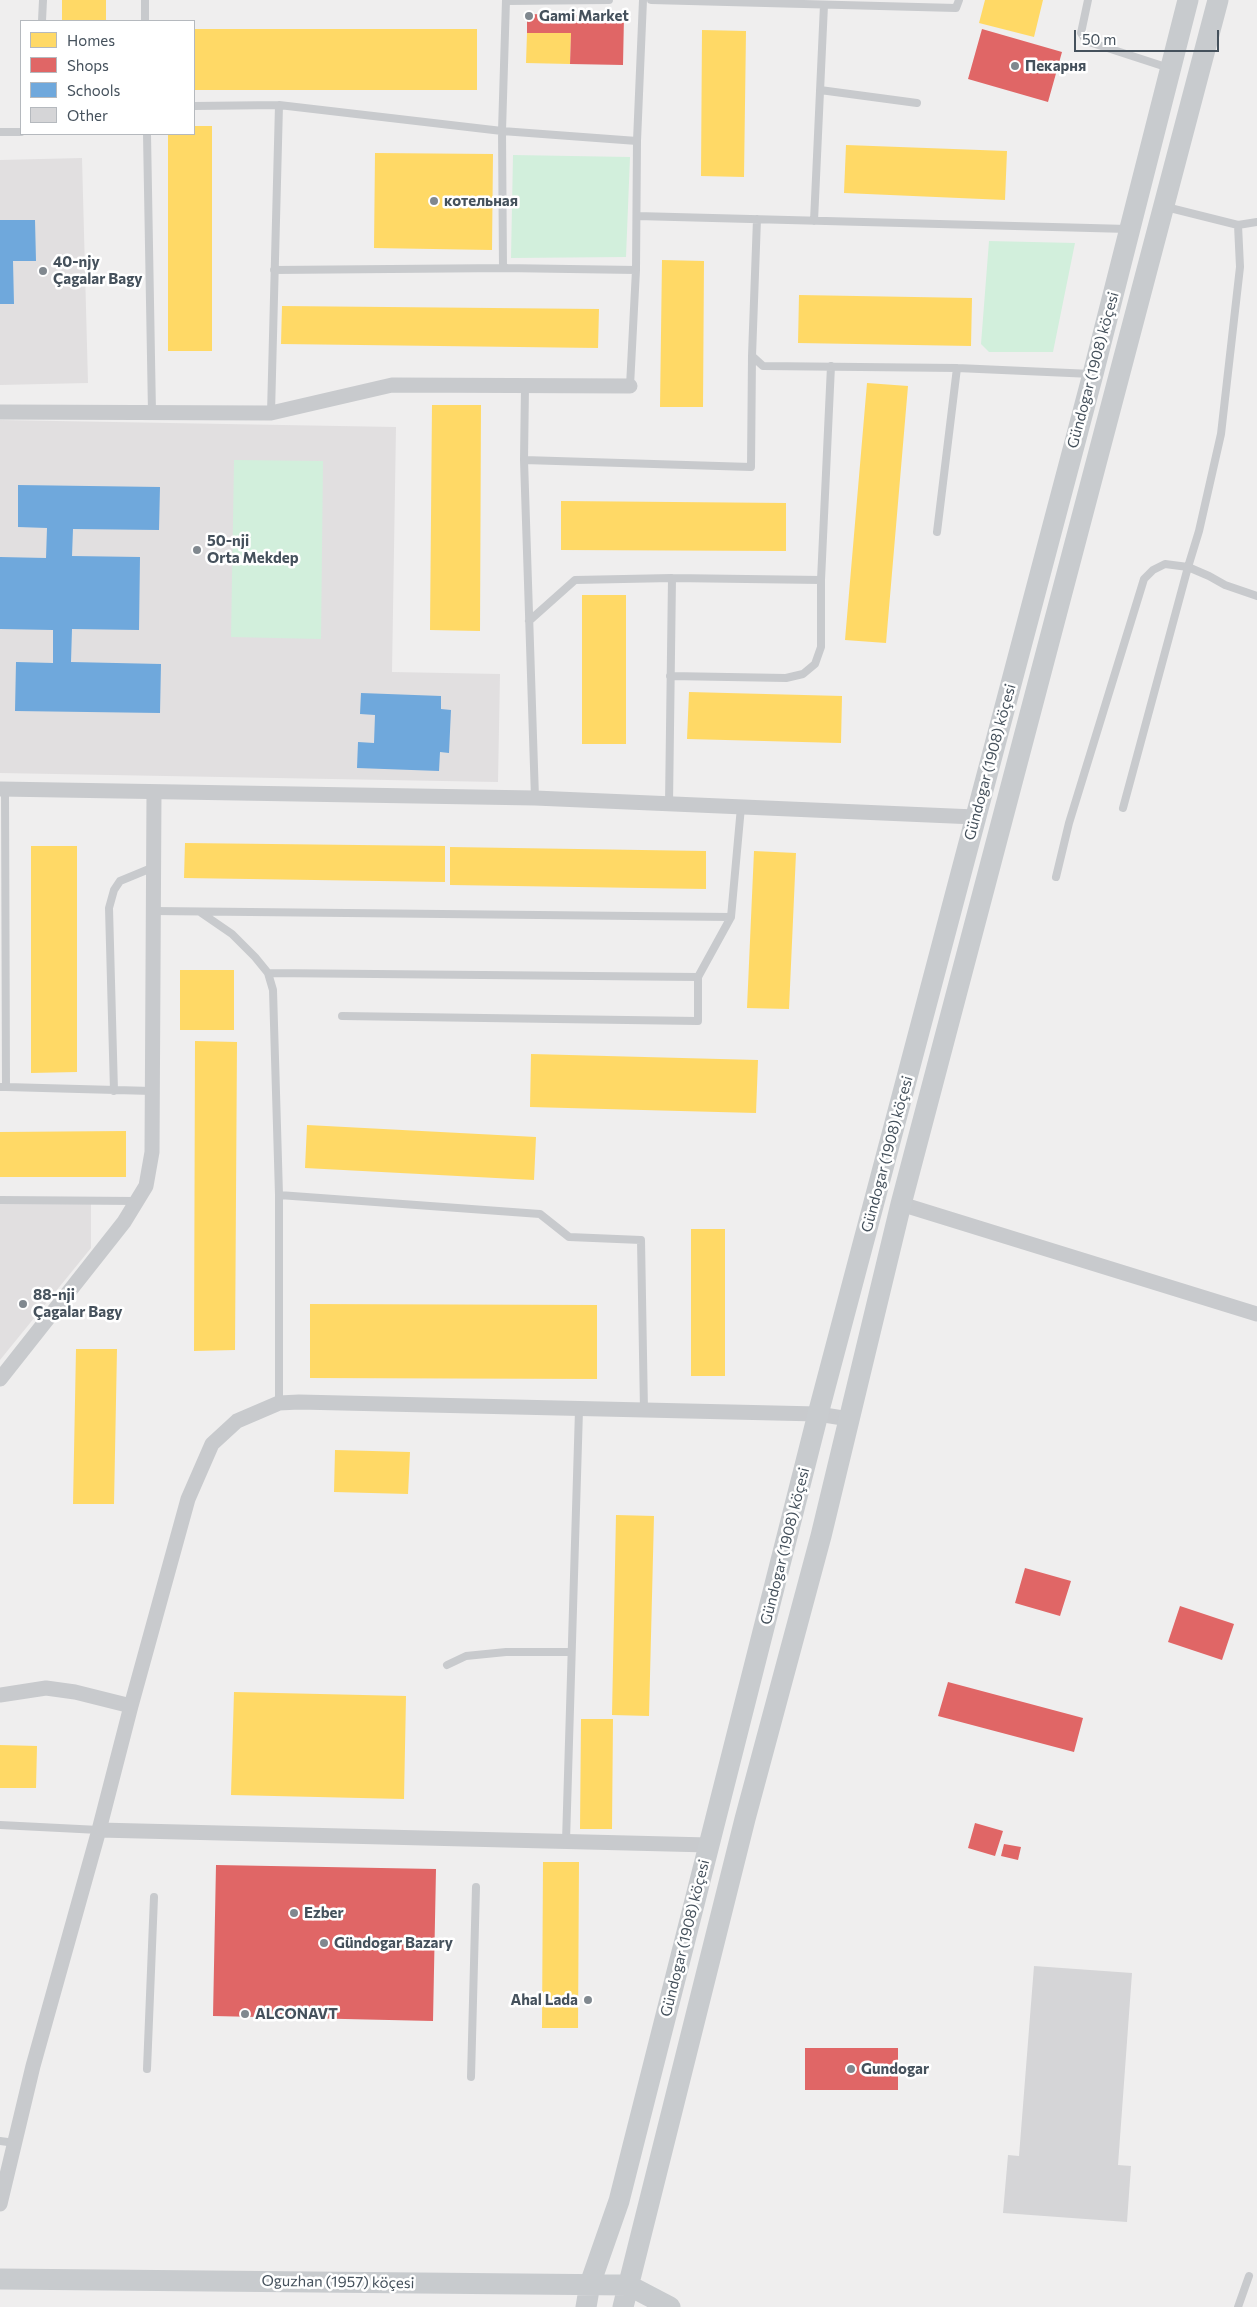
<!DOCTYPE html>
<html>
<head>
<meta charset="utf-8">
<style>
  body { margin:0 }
  #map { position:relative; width:1257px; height:2307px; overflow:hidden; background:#efeeee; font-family:Commissioner,sans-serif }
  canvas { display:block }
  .legend { position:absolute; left:20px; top:20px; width:175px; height:115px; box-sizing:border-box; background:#fff; border:1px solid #b5b9be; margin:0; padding:6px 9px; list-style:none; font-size:15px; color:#45515c }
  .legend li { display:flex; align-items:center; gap:10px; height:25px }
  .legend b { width:25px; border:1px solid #b5b9be }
  .scale { position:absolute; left:1074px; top:30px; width:145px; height:22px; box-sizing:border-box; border:2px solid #45515c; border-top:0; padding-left:6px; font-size:15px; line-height:18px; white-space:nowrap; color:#45515c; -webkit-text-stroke:4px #fff; paint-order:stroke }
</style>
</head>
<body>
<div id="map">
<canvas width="1257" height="2307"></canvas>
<ul class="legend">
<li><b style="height:14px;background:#ffd966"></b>Homes</li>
<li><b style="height:14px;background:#e06666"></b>Shops</li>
<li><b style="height:14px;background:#6fa8dc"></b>Schools</li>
<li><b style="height:14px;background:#d5d5d7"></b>Other</li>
</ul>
<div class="scale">50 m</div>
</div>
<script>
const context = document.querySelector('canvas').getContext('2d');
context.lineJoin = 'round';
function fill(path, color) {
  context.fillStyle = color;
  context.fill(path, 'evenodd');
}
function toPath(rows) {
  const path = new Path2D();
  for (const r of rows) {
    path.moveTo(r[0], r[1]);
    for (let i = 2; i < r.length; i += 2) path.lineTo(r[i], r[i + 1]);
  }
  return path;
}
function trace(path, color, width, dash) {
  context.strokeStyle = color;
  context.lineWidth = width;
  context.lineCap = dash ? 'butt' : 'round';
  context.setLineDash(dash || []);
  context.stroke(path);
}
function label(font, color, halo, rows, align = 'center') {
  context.font = font + ' Commissioner,sans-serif';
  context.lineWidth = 5;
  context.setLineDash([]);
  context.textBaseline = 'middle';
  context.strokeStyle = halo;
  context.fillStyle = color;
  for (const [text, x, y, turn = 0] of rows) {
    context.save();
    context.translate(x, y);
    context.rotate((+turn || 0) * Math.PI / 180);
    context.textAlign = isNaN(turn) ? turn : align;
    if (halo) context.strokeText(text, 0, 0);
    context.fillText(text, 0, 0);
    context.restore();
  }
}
const education = toPath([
  [82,158,88,383,0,385,0,160],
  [0,420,396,427,392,672,500,674,498,782,0,773],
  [0,1197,91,1198,91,1248,0,1360]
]);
const green = toPath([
  [513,155,630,157,626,257,511,258],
  [989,241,1075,243,1053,352,989,352,981,344],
  [234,460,323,461,321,639,231,637]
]);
const homes = toPath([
  [62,0,106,0,106,21,62,21],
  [985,0,1043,0,1034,37,979,23],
  [194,29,477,29,477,90,194,90],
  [702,30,746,31,744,177,701,176],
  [527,33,571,33,570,64,526,63],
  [194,126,212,126,212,351,168,351,168,134,194,134],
  [846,145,1007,151,1005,200,844,193],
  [375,153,493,154,492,250,374,248],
  [662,260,704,261,703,407,660,407],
  [799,295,972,298,971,346,798,343],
  [282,306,599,309,598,348,281,344],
  [867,383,908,386,886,643,845,640],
  [432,405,481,405,480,631,430,630],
  [561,501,786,503,786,551,561,550],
  [582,595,626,595,626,744,582,744],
  [689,692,842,696,841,743,687,739],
  [185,843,445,846,445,882,184,878],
  [31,846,77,846,77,1072,31,1073],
  [450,847,706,851,706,889,450,885],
  [754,851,796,853,789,1009,747,1008],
  [180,970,234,970,234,1030,180,1030],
  [195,1041,237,1042,235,1350,194,1351],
  [531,1054,758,1060,756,1113,530,1107],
  [307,1125,536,1137,534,1180,305,1168],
  [126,1131,126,1177,0,1177,0,1132],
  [691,1229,725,1229,725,1376,691,1376],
  [310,1304,597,1305,597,1379,310,1378],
  [76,1349,117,1349,114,1504,73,1504],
  [335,1450,410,1452,408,1494,334,1492],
  [616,1515,654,1516,649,1716,612,1715],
  [234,1692,406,1696,404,1799,231,1795],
  [581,1719,613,1719,612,1829,580,1829],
  [0,1745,37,1746,36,1788,0,1788],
  [543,1862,579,1862,578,2028,542,2028]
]);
const shops = toPath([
  [527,14,624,16,623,65,570,64,571,33,527,33],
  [982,29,1062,52,1048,102,968,79],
  [1025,1568,1071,1581,1060,1616,1015,1603],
  [1180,1606,1234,1624,1222,1660,1168,1642],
  [948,1682,1083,1718,1074,1752,938,1716],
  [975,1823,1003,1831,995,1856,968,1848],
  [1004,1844,1021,1847,1018,1860,1001,1856],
  [216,1865,436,1869,433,2021,213,2016],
  [805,2048,898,2048,898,2090,805,2090]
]);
const schools = toPath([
  [0,220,35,220,36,261,13,261,14,304,0,304],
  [18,485,160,487,159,530,73,529,72,556,140,557,139,630,72,629,71,662,161,664,160,713,15,711,16,662,53,663,53,630,0,629,0,557,46,558,47,528,18,527],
  [361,693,441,696,441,709,451,710,449,753,440,752,439,771,357,768,358,742,374,743,375,715,360,714]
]);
const building = toPath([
  [1034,1966,1132,1973,1118,2165,1131,2166,1127,2222,1003,2213,1008,2155,1019,2156]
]);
const lane = toPath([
  [145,0,145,21],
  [651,0,956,8,959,0],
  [1088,0,1081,33,1086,41,1169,68],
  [506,1,609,0],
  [42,21,43,0],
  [820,90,917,103],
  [194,106,279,105,502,131,506,0],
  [0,132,21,132],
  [147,134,152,413],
  [637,141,636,270,503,268,502,131,637,141,643,0],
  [1166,207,1238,225,1257,222],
  [637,216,1128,229],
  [757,219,752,356,763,366,957,368,1092,374],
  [814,221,824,5],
  [274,270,507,268],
  [525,386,524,460,751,467,752,356],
  [630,386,636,270],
  [271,413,279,105],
  [524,460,535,798],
  [937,532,957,368],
  [529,621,575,580,672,578],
  [670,676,786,678,803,674,815,664,821,647,821,580],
  [669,804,672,578,821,580,831,366],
  [1123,808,1188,567,1209,576,1225,585,1257,596],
  [1056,877,1069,823,1144,579,1153,570,1165,564,1188,567,1199,531,1221,434,1240,267,1238,225],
  [154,911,731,917],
  [200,912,232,934,255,957,268,973,273,990,279,1195,279,1403],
  [268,973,698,977],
  [342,1016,698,1021,698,977,731,917,741,807],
  [0,1087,6,1087,5,789],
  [6,1087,152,1091],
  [114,1091,109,908,114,890,120,881,154,867],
  [279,1195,540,1214,569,1237,641,1240,644,1411],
  [0,1200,137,1201],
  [447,1665,466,1656,506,1652,571,1652],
  [0,1825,99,1830],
  [566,1841,579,1410],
  [147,2069,154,1897],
  [471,2077,476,1887],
  [0,2141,15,2143],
  [1238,2307,1249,2276]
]);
const street = toPath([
  [0,412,271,413,392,385,630,386],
  [0,789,535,798,975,817],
  [901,1204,1257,1314],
  [0,1379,124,1222,146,1186,152,1152,154,792],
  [0,1695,46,1688,75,1692,131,1706],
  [99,1830,709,1845],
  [0,2204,33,2066,99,1830,131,1706,188,1499,212,1444,237,1421,279,1403,299,1402,818,1414,849,1419]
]);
const secondary = toPath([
  [0,2279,628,2285,670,2307],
  [586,2307,590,2284,619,2201,818,1414,1093,374,1188,0],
  [623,2307,745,1819,821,1536,901,1204,1218,0]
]);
const markers = [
  [529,16,5,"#80888f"],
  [1015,66,5,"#80888f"],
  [434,201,5,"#80888f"],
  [43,271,5,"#80888f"],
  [197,550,5,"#80888f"],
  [23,1304,5,"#80888f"],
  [294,1913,5,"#80888f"],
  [324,1943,5,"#80888f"],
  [588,2000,5,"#80888f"],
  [245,2014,5,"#80888f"],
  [851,2069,5,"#80888f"]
];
const poiNames = [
  ["Gami Market",539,16],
  ["Пекарня",1025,66],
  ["котельная",444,201],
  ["40-njy",53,262],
  ["Çagalar Bagy",53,279],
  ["50-nji",207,541],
  ["Orta Mekdep",207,558],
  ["88-nji",33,1295],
  ["Çagalar Bagy",33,1312],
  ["Ezber",304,1913],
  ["Gündogar Bazary",334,1943],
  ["Ahal Lada",578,2000,"right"],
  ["ALCONAVT",255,2014],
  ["Gundogar",861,2069]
];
const streetNames = [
  ["Gündogar (1908) köçesi",1093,370,-75],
  ["Gündogar (1908) köçesi",990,762,-75],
  ["Gündogar (1908) köçesi",887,1154,-75],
  ["Gündogar (1908) köçesi",785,1546,-76],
  ["Gündogar (1908) köçesi",685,1938,-76],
  ["Oguzhan (1957) köçesi",338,2282,1]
];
fill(education, '#e1dfe0');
fill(green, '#d2efdc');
fill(homes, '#ffd966');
fill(shops, '#e06666');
fill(schools, '#6fa8dc');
fill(building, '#d5d5d7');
trace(lane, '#c8cacd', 8);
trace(street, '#c8cacd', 15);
trace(secondary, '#c8cbce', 21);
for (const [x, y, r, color] of markers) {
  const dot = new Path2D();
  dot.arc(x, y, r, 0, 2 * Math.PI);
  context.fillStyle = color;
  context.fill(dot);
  trace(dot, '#fff', 2);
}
label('bold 15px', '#45515c', '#fff', poiNames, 'left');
label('15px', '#45515c', '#fff', streetNames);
</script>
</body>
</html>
